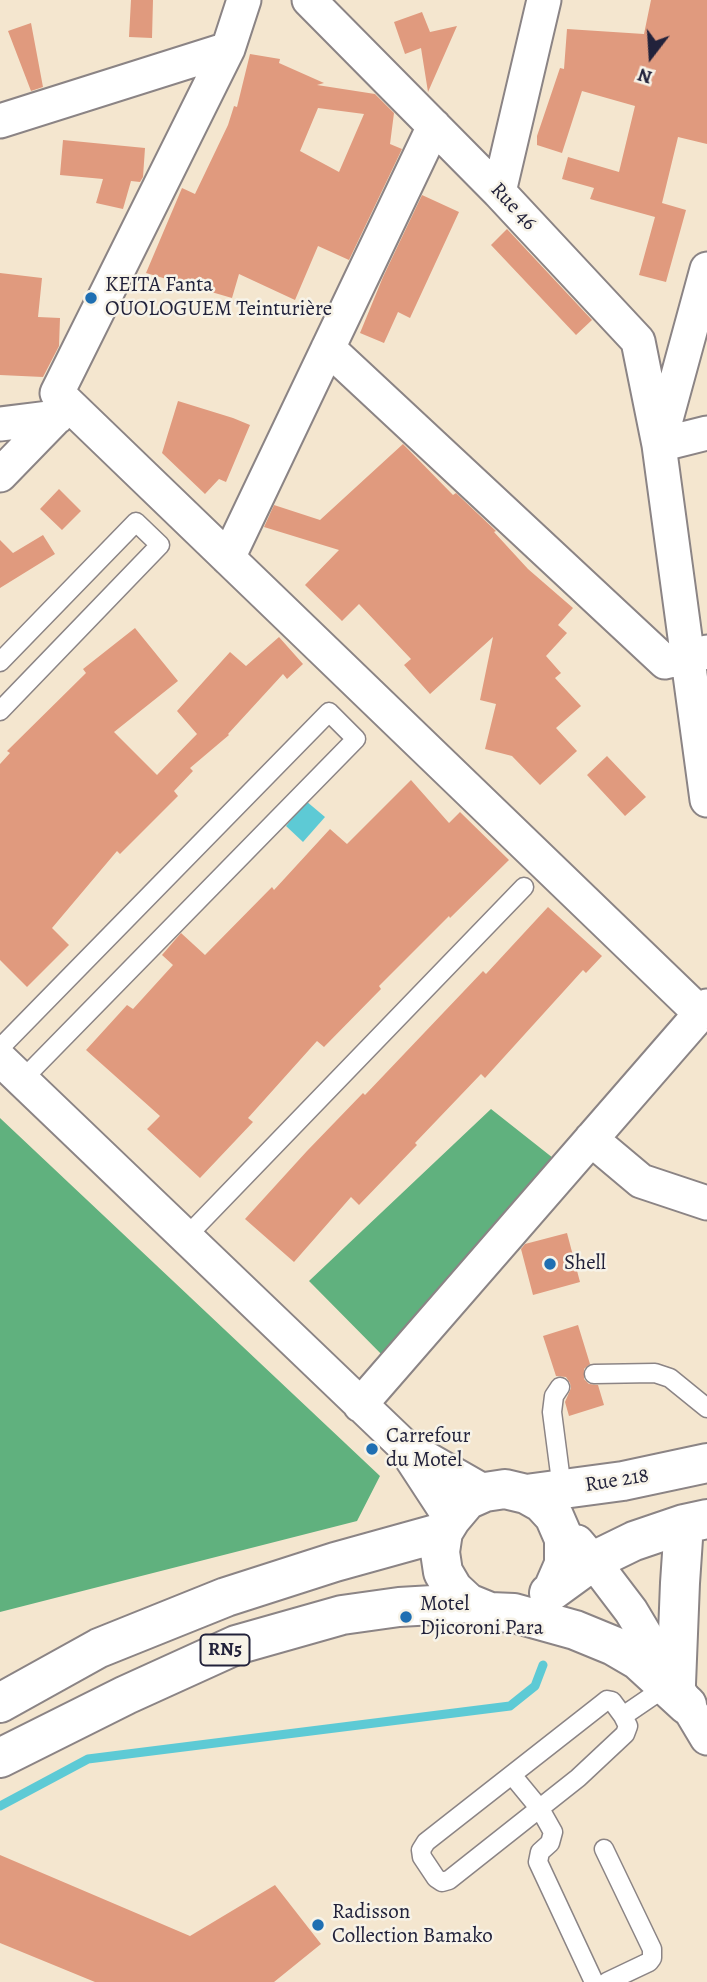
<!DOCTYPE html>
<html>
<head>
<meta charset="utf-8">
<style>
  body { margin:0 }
  #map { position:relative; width:707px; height:1982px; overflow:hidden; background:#f4e6cf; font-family:Alegreya,serif }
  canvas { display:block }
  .north { position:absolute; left:616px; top:21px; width:70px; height:70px; -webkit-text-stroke:5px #f7f3e8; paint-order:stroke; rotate:197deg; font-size:19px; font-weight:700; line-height:28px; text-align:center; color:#22223b }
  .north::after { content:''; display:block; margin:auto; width:24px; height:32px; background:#22223b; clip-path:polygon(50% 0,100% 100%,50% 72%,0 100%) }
</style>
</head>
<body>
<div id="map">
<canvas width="707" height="1982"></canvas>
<div class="north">N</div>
</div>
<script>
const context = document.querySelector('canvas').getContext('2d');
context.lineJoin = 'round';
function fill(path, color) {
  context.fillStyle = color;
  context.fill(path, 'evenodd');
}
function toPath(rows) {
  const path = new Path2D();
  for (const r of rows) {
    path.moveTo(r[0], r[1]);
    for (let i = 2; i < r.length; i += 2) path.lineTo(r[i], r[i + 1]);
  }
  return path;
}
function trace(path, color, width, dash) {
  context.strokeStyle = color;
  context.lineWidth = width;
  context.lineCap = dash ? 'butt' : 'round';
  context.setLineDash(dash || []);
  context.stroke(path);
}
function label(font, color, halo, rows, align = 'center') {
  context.font = font + ' Alegreya,serif';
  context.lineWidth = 5;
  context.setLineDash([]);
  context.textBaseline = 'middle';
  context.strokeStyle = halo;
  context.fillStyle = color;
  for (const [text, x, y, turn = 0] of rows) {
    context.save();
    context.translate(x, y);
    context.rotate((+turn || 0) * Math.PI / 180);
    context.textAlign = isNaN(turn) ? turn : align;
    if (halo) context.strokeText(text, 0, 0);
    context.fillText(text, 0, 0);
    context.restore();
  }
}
const forest = toPath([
  [491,1109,553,1158,390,1363,309,1281],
  [0,1118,380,1476,357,1521,0,1612]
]);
const water = toPath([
  [306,801,325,817,303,842,286,826]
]);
const stream = toPath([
  [0,1806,88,1759,510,1706,535,1686,543,1665]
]);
const building = toPath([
  [131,0,153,0,152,38,129,37],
  [651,0,707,0,707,144,678,137,662,203,686,210,666,282,639,275,655,217,590,199,594,188,562,179,568,157,619,172,635,106,582,91,562,153,537,145,537,136,560,68,564,69,567,29,644,34],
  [422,12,430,32,457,26,428,92,421,48,405,54,394,22],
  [31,23,43,87,31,91,8,31],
  [250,54,280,59,279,63,324,83,317,85,375,94,394,113,390,144,402,149,349,260,318,246,295,300,239,274,232,298,146,273,182,188,195,194,228,125,234,106,237,107],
  [318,108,364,114,339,172,300,151],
  [63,140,145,148,143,177,140,182,131,181,123,209,96,203,103,179,60,175],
  [422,195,459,212,410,318,398,312,384,343,360,333,383,277],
  [507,229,592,320,576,335,491,245],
  [0,273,42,278,38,317,60,318,59,346,43,377,0,375],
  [178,401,233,418,250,425,226,482,219,479,205,494,162,453],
  [403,444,453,495,456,493,496,531,494,532,528,569,573,608,558,625,567,633,546,656,561,673,555,678,581,706,556,728,577,751,540,785,512,756,485,749,496,704,480,700,493,637,430,694,404,665,411,659,359,604,342,621,305,585,339,550,264,527,274,505,320,520],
  [59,489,81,511,62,530,40,509],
  [43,535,55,554,0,588,0,540,13,553],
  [135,628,178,681,114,732,157,775,197,734,177,711,230,652,246,666,279,637,303,664,287,679,283,674,228,734,229,735,190,768,193,771,174,791,178,796,120,854,117,851,52,928,69,945,27,987,0,960,0,764,10,753,7,751,86,673,83,669],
  [607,756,646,797,625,816,587,775],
  [411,780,449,823,460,812,509,860,450,918,449,916,379,986,381,989,324,1047,317,1041,248,1118,253,1122,200,1178,147,1129,160,1116,86,1050,127,1005,133,1009,173,965,162,955,181,933,205,955,272,887,274,890,330,829,347,844],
  [548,907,602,956,586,973,583,970,485,1078,481,1074,415,1143,417,1145,359,1205,351,1197,294,1262,245,1219,307,1151,363,1093,365,1095,483,971,486,974],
  [567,1233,580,1282,533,1295,521,1249,525,1244],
  [578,1325,590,1364,584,1369,584,1379,589,1384,598,1385,604,1405,569,1416,565,1402,571,1388,570,1383,566,1377,556,1376,543,1336],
  [0,1855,190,1936,275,1885,321,1944,274,1982,95,1982,0,1943]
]);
const service = toPath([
  [0,662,136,522,160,545,0,711],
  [0,1048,329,712,356,739,22,1080],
  [186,1237,524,887],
  [594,1374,655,1373,670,1378,707,1408],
  [560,1387,554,1396,552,1412,562,1489],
  [623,1716,612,1701,607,1700,602,1704,426,1842,421,1850,422,1857,436,1878,442,1882,449,1880,578,1778,625,1734,628,1726,623,1716,667,1686],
  [512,1775,540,1809,553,1832,550,1843,540,1852,538,1862,594,1982],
  [604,1849,652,1949,652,1958,649,1962,607,1982]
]);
const minor = toPath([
  [244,0,228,49,57,393,700,1013],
  [309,0,499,192,638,341,659,445],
  [0,121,228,49],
  [499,192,544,0],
  [707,269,659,445,707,800],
  [328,348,665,662,707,652],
  [0,424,57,417],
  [659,445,707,433],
  [0,475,68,405],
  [228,558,434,126],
  [0,1059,402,1444,451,1519],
  [591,1139,641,1181,707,1203],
  [360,1405,707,1006],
  [408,1448,485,1492],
  [577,1542,593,1561,631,1611,707,1738]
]);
const trunk = toPath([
  [526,1494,623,1481,707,1463],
  [554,1587,564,1564,564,1539,554,1516,542,1503,526,1494,505,1489,485,1492,467,1500,451,1519,443,1532,440,1552,443,1572,453,1589,468,1603,490,1612,514,1613,575,1630,614,1646,638,1660,687,1705],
  [549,1593,593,1561,634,1541,684,1524,707,1519],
  [676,1684,680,1583,684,1524],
  [0,1703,99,1648,226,1597,335,1562,443,1532],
  [0,1758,126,1695,236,1645,342,1615,399,1607,468,1603]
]);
const markers = [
  [91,298,7,"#1f6fb2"],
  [550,1264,7,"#1f6fb2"],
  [372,1449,7,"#1f6fb2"],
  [406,1617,7,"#1f6fb2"],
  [318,1925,7,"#1f6fb2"]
];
const shields = [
  [225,1650,49]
];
const shieldNames = [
  ["RN5",225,1650]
];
const streetNames = [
  ["Rue 46",513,207,47],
  ["Rue 218",617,1481,-9]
];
const poiNames = [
  ["KEITA Fanta",105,286],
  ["OUOLOGUEM Teinturière",105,310],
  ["Shell",564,1264],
  ["Carrefour",386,1437],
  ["du Motel",386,1461],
  ["Motel",420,1605],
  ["Djicoroni Para",420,1629],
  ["Radisson",332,1913],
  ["Collection Bamako",332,1937]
];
fill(forest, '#60b17e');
fill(water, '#5dcad5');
trace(stream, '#5dcad5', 9);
fill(building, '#e09a7e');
trace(service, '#8b8485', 21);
trace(minor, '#8b8485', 37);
trace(trunk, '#8b8485', 42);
trace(service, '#fff', 18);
trace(minor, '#fff', 33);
trace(trunk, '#fff', 38);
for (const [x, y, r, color] of markers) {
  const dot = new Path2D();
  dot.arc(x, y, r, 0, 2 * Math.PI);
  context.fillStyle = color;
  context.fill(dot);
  trace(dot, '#f7f3e8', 2.5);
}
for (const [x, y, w] of shields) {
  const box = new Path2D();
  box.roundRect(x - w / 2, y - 15.5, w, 31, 5);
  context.fillStyle = '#f7f3e8';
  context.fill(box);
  trace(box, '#22223b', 2);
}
label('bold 19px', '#22223b', null, shieldNames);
label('21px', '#22223b', '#f7f3e8', streetNames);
label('21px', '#22223b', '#f7f3e8', poiNames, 'left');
</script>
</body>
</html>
